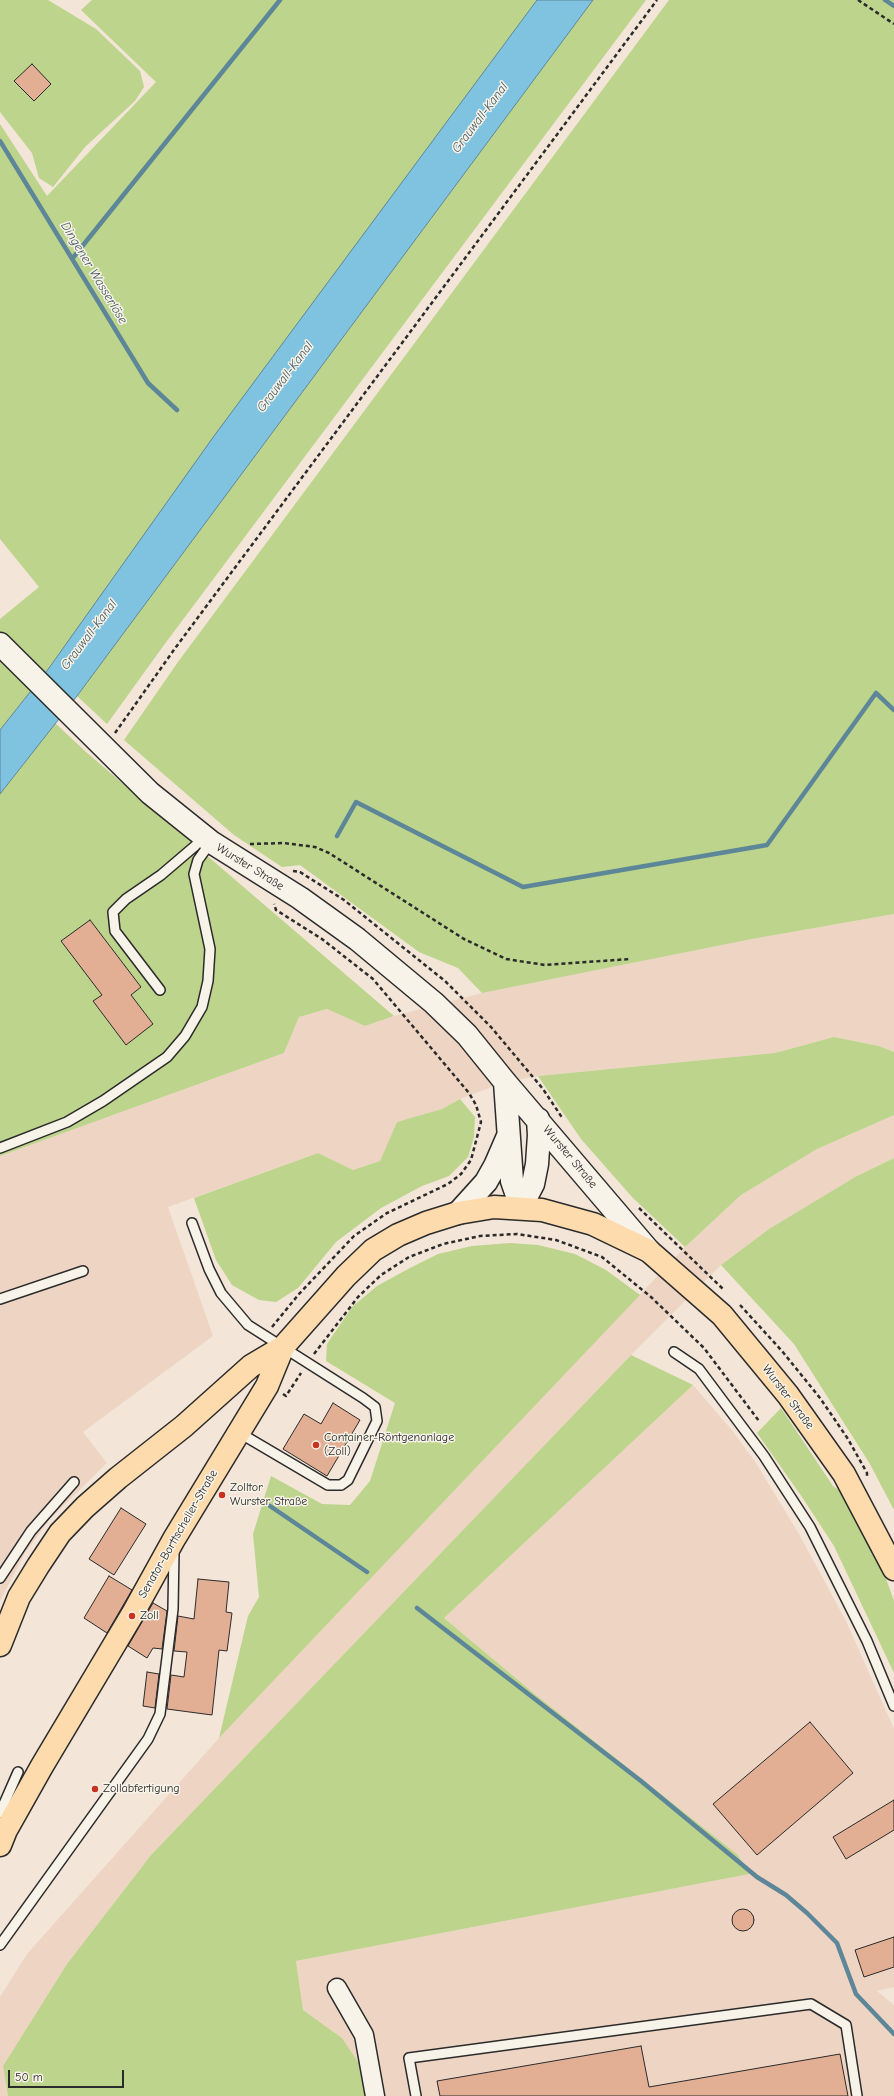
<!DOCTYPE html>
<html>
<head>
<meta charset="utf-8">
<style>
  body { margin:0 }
  #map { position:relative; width:894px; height:2096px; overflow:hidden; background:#f3e5d7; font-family:"Comic Neue",sans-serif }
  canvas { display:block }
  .scale { position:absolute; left:8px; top:2070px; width:116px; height:18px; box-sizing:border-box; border:2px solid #2b2b2b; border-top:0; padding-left:5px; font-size:12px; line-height:14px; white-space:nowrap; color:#2b2b2b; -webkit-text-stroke:3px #f7f3e8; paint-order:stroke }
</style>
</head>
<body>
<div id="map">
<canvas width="894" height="2096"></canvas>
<div class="scale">50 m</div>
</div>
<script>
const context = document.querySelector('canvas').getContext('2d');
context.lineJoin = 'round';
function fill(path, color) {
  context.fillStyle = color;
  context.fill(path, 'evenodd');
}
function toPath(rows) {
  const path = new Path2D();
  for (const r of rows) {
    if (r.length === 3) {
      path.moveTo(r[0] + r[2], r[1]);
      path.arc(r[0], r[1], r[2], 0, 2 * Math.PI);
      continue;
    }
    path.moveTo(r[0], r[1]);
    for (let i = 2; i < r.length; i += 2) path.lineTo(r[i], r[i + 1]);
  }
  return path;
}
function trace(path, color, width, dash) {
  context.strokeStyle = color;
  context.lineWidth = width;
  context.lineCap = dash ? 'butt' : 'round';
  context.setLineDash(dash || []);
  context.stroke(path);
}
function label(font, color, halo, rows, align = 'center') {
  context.font = font + ' "Comic Neue",sans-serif';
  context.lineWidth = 3;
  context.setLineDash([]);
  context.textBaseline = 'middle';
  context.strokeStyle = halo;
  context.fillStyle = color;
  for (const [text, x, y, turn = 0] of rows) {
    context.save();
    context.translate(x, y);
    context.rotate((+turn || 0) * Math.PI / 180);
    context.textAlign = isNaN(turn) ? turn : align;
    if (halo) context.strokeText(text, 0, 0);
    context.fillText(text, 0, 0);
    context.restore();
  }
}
const built = toPath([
  [894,914,894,1052,879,1046,834,1037,775,1053,538,1076,505,1082,460,1099,442,1109,397,1122,380,1161,353,1170,318,1153,168,1207,213,1336,83,1432,107,1463,49,1520,25,1553,0,1601,0,1156,284,1053,299,1017,327,1009,365,1026,394,1016,482,993,752,939],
  [894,1115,894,1158,855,1177,769,1229,721,1265,631,1355,151,1855,67,1964,3,2066,8,2096,0,2096,0,1997,27,1954,219,1738,685,1247,741,1195,817,1149],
  [693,1385,731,1429,756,1463,799,1534,846,1621,894,1729,894,1987,877,1991,894,2005,894,2096,367,2096,342,2038,303,2010,296,1961,748,1874,738,1855,536,1695,444,1618]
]);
const green = toPath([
  [0,0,48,0,96,29,140,71,144,87,135,101,85,147,53,187,39,178,32,153,0,112],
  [92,0,537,0,49,668,0,730,0,619,39,587,0,539,0,124,47,196,156,82,81,10],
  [593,0,646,0,164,645,107,724,77,696],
  [669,0,894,0,894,914,752,939,482,993,458,968,419,952,300,865,282,867,234,835,124,740,178,662],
  [55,723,86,752,394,1016,365,1026,327,1009,299,1017,284,1053,0,1156,0,794],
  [834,1037,879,1046,894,1052,894,1115,817,1149,741,1195,685,1247,632,1197,581,1139,538,1076,775,1053],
  [460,1099,475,1117,474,1137,468,1157,449,1176,422,1186,381,1208,336,1242,298,1288,276,1302,259,1300,232,1285,216,1260,194,1198,318,1153,353,1170,380,1161,397,1122,442,1109],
  [894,1158,894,1510,870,1464,794,1344,721,1265,769,1229,855,1177],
  [510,1243,538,1245,575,1254,606,1270,640,1295,219,1738,248,1616,259,1597,253,1534,271,1476,322,1504,350,1505,370,1481,395,1403,326,1361,327,1344,352,1307,377,1286,410,1268,438,1254,472,1246],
  [631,1355,693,1385,444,1618,536,1695,738,1855,749,1874,296,1961,303,2010,342,2038,362,2068,367,2096,8,2096,3,2066,67,1964,151,1855],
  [781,1408,833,1486,843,1493,879,1559,894,1601,894,1673,834,1546,802,1497,757,1433]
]);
const water = toPath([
  [537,0,593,0,77,696,0,794,0,730,49,668,214,436,537,0]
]);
const stream = toPath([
  [885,0,894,6],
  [0,141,148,383,177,410],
  [72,259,280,0],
  [337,836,356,802,523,887,767,845,876,693,894,710],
  [270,1506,367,1572],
  [417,1608,641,1781,757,1877,786,1895,807,1913,837,1943,856,1994,894,2034]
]);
const building = toPath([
  [32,64,51,84,34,101,14,81,32,64],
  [90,920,141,987,131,995,153,1024,126,1045,93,1001,102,995,61,941,90,920],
  [333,1403,360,1420,327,1476,283,1449,304,1414,321,1424,333,1403],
  [121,1508,146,1524,114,1575,89,1559,121,1508],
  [109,1576,132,1590,107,1633,84,1618,109,1576],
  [198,1579,229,1582,226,1612,232,1613,227,1651,219,1650,212,1715,167,1709,171,1675,184,1677,187,1652,174,1651,178,1616,194,1619,198,1579],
  [153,1603,167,1611,162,1649,153,1648,147,1658,128,1646,153,1603],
  [147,1672,159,1674,155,1708,143,1706,147,1672],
  [810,1722,853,1773,757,1855,713,1804,810,1722],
  [894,1800,894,1830,846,1859,833,1837,894,1800],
  [743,1920,11],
  [894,1937,894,1967,864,1977,855,1950,894,1937],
  [641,2046,649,2087,840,2054,848,2096,440,2096,437,2081,641,2046]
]);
const path = toPath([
  [858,0,894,24],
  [115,733,176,647,657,0],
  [250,844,284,843,315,847,329,853,464,939,506,959,545,965,630,959],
  [293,871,300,872,344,900,445,981,491,1027,543,1089,563,1119],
  [639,1208,723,1289],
  [740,1305,782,1351,820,1398,848,1439,867,1473,867,1476],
  [272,1327,299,1294,354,1236,387,1213,448,1184,461,1174,471,1160,481,1122,476,1105,469,1093,373,979,322,939,276,910,274,904],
  [314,1354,358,1297,381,1275,409,1257,443,1244,480,1236,517,1234,556,1240,602,1257,651,1297,704,1348,759,1421],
  [283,1394,286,1396,301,1373]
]);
const service = toPath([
  [160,990,115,931,113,912,126,899,161,875,195,846,203,837],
  [0,1148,67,1122,103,1101,167,1057,185,1036,202,1007,208,981,210,949,194,874,198,860,211,842],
  [192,1223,209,1269,221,1293,248,1325,363,1398,375,1407,377,1421,348,1480,341,1485,328,1485,238,1432],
  [0,1299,83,1271],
  [674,1352,699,1369,764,1456,810,1527,867,1641,894,1706],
  [0,1578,31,1531,74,1482],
  [0,1813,18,1772],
  [0,1945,148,1739,160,1714,173,1609,174,1550],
  [416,2096,409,2058,811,2004,846,2025,857,2096]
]);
const minor = toPath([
  [337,1988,364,2035,375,2096]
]);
const secondary = toPath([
  [0,644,150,793,211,842,300,898,357,939,434,1003,467,1035,505,1082,649,1251],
  [505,1082,512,1181,521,1207],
  [521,1207,533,1184,537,1164,539,1135,538,1119],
  [458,1213,486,1182,495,1166,508,1136]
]);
const primary = toPath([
  [0,1645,19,1597,38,1566,60,1533,85,1507,118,1478,184,1426,251,1366,283,1347],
  [0,1845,6,1830,42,1766,132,1615,174,1539,267,1386,283,1347,346,1276,373,1250,398,1235,426,1223,458,1213,494,1207,542,1210,593,1224,649,1251,722,1315,788,1395,844,1474,894,1569]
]);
const markers = [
  [316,1445,4,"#c8321e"],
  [222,1495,4,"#c8321e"],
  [132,1616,4,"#c8321e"],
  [95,1789,4,"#c8321e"]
];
const streetNames = [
  ["Wurster Straße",250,867,32],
  ["Wurster Straße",570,1157,50],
  ["Wurster Straße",788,1397,53],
  ["Senator-Borttscheller-Straße",178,1534,-60]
];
const poiNames = [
  ["Container-Röntgenanlage",324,1438],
  ["(Zoll)",324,1452],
  ["Zolltor",230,1488],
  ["Wurster Straße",230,1502],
  ["Zoll",140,1616],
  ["Zollabfertigung",103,1789]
];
const waterNames = [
  ["Grauwall-Kanal",480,118,-53],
  ["Dingener Wasserlöse",94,273,59],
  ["Grauwall-Kanal",285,377,-53],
  ["Grauwall-Kanal",89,635,-53]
];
fill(built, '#eed5c3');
fill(green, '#bcd48b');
fill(water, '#7fc3e0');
trace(water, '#5d8698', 1);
trace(stream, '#5d8698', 4.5);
fill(building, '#e2af95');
trace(building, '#2b2b2b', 1);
trace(service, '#2b2b2b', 12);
trace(minor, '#2b2b2b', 21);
trace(secondary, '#2b2b2b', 25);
trace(primary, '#2b2b2b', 25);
trace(path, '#2b2b2b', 2.5, [4, 3]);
trace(service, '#f7f3e8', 9);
trace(minor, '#f7f3e8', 18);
trace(secondary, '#f7f3e8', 22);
trace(primary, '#fedbac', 22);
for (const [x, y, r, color] of markers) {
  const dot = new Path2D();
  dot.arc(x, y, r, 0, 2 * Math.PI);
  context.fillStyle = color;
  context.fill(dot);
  trace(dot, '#f7f3e8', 1.5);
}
label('12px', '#2b2b2b', '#f7f3e8', streetNames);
label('12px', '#2b2b2b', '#f7f3e8', poiNames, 'left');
label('italic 13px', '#445961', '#f7f3e8', waterNames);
</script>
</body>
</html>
